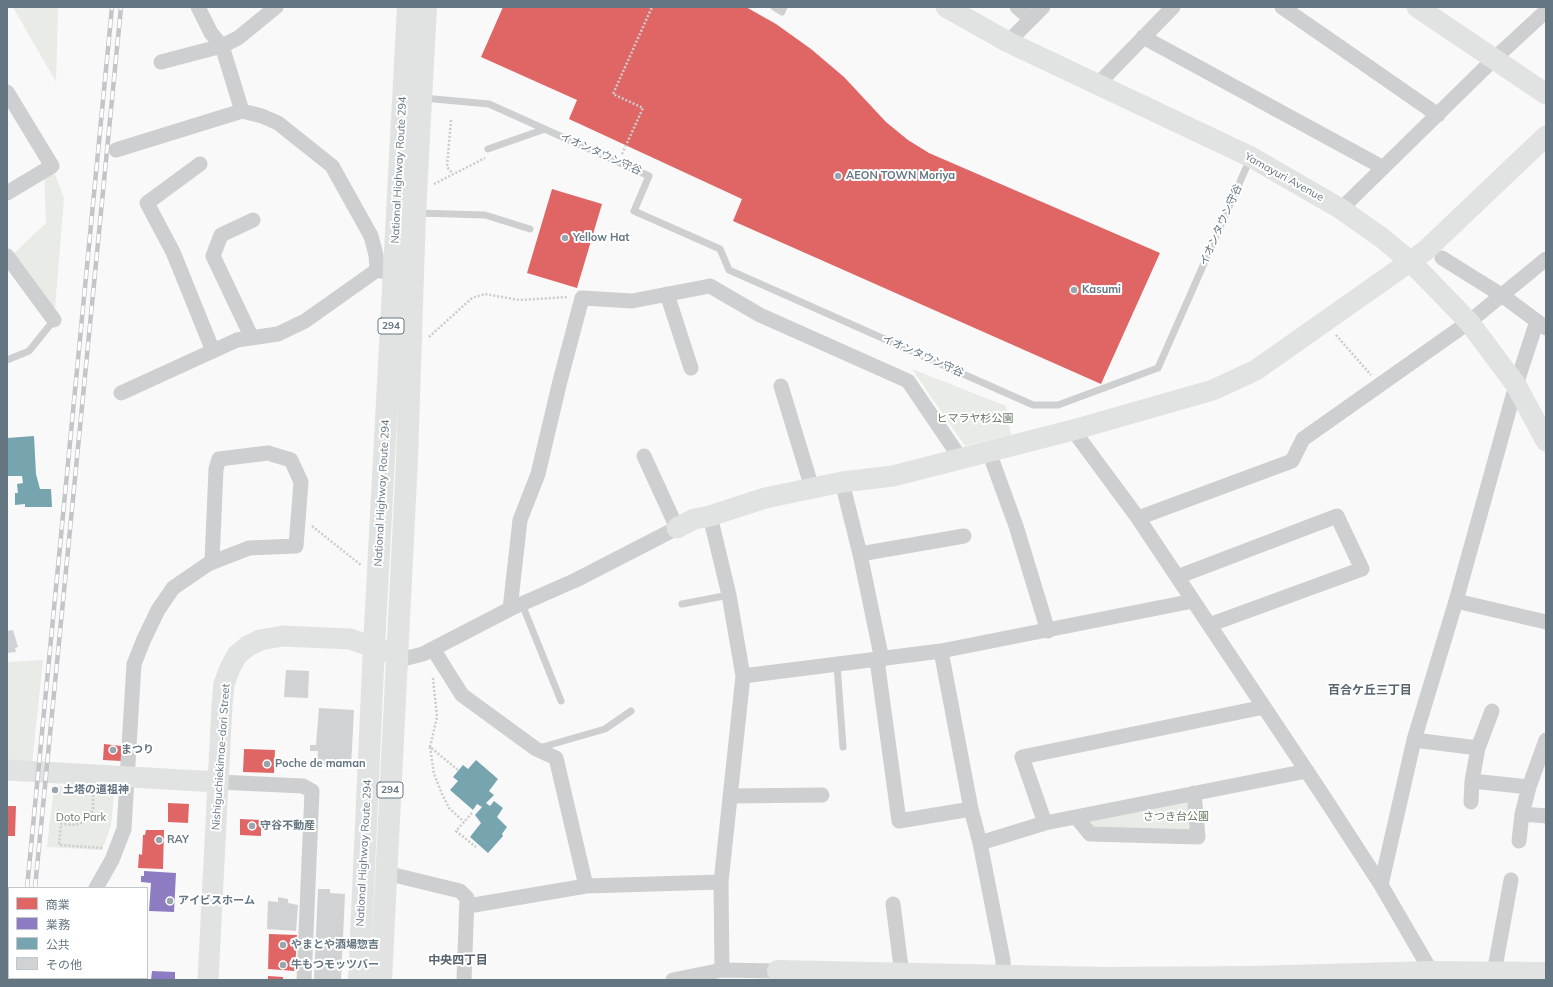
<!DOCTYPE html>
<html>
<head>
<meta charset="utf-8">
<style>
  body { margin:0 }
  #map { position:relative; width:1553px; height:987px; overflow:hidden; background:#f9f9f9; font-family:Mulish,"Noto Sans JP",sans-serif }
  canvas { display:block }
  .frame { position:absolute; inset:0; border:8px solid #657683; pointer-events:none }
  .legend { position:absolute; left:8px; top:887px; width:140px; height:92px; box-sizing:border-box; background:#fff; border:1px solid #c1c8cd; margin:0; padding:5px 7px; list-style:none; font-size:12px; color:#657683 }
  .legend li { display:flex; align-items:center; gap:8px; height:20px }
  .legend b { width:20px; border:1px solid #c1c8cd }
</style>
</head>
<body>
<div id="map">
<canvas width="1553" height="987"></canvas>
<div class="frame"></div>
<ul class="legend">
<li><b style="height:11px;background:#e06666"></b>商業</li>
<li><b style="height:11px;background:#8e7cc3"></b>業務</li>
<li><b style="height:11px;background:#76a5af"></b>公共</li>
<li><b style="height:11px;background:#d0d2d3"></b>その他</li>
</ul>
</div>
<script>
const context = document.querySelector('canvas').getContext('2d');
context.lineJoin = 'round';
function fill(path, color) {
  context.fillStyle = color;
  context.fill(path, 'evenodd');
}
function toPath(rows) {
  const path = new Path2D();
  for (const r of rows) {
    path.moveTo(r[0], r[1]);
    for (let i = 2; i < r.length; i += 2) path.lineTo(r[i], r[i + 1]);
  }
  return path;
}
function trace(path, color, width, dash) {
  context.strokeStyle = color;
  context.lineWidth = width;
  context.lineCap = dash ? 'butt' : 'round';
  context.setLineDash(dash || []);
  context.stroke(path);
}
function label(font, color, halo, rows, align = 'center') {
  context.font = font + ' Mulish,"Noto Sans JP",sans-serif';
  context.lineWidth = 4;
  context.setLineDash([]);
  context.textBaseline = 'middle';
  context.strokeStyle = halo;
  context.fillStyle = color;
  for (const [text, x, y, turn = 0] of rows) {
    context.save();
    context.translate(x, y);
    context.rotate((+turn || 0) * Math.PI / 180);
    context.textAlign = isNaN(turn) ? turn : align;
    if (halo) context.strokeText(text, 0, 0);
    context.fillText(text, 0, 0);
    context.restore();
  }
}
const green = toPath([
  [13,7,58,7,56,82],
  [52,166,64,198,54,320,9,258,46,223,44,170],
  [912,369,1006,406,1011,435,965,446],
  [43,660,32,764,7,763,7,662],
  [54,786,112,789,114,793,111,826,102,850,47,847],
  [1194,793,1198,837,1090,834,1076,817]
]);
const shops = toPath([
  [503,7,746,7,776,24,811,49,844,77,886,122,908,140,929,153,1160,253,1101,384,733,221,742,199,569,119,577,100,481,57],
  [552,189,602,204,577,288,527,273],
  [104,744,121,746,121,761,103,760],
  [244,749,275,750,274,773,243,772],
  [168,803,189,804,188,823,168,822],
  [7,806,16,806,15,836,7,836],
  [240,819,261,820,261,836,240,835],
  [146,830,164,830,163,869,138,868,139,854,142,855,143,835,145,835],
  [269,934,297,935,295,971,268,969],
  [268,976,283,977,283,980,268,980]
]);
const offices = toPath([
  [144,871,176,873,174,912,149,911,151,883,141,882,141,876,144,876],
  [152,971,175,972,175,980,151,980]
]);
const public = toPath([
  [34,436,36,474,40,489,51,489,52,507,25,507,25,504,15,505,15,493,18,493,17,484,23,483,22,476,7,476,7,438],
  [476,760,498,779,489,791,494,795,486,803,490,806,494,801,503,808,497,817,507,827,502,834,503,836,488,853,470,837,481,823,475,815,482,807,477,804,473,810,450,790,458,781,453,777,463,765,468,769]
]);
const building = toPath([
  [13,630,18,647,15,648,16,652,7,653,7,631],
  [286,670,309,671,308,698,284,697],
  [319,708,354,710,351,767,317,765,318,751,310,751,310,745,316,745],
  [318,889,330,889,330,893,345,894,341,980,314,980],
  [278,897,288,899,288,903,298,905,296,931,267,929,268,901,278,902]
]);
const path = toPath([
  [451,120,447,167,453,174],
  [622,154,643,108,613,94,652,7],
  [434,184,485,158],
  [1336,335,1371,375],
  [429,337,472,298,485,294,519,300,568,297],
  [312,526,361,565],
  [433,678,437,717,430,747,458,770],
  [430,747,434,774,442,794,449,808,464,822],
  [93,791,93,808,90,816,84,822,75,825,61,824,59,845,103,848],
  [472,813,456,831,476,847]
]);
const lane = toPath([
  [774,7,782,12,784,7],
  [423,98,489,104,649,176,634,211,720,249,729,270,1033,405,1058,405,1158,368,1250,159],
  [488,149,545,129],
  [418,213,485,215,530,229],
  [7,360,29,351,54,320],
  [522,604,561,701],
  [682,604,729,595],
  [837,665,843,747],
  [539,748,605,729,631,711]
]);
const street = toPath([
  [198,7,211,33,222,46,242,111],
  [1017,7,1031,19],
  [1282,7,1438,115],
  [1143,37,1382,167],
  [1008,42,1043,7],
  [161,62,222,46,238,38,276,7],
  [1097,85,1173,7],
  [7,92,52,166,7,193],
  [116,150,242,111,262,116,278,123,332,166,371,236,376,255,377,270],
  [200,164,147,203,173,252,213,351],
  [1341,209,1494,59,1546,11],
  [7,256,54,320],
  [1442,258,1503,296,1546,328],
  [667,294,691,368],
  [252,338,213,256,221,235,253,220],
  [781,386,812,488],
  [121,393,237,340,278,334,305,321,377,270,386,272],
  [1073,430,1138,518,1324,797,1381,885,1435,978],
  [989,452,1016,526,1048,631],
  [842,482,860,554,882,660],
  [710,516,729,595,743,676,721,882,722,970],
  [1138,518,1292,461,1303,439,1469,322,1546,259],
  [860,554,964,536],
  [1177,577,1337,516,1362,569,1209,625],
  [1456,601,1546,622],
  [510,609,520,520,538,474,560,381,582,298,632,301,710,286,760,315,908,381,961,459],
  [433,649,462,695,536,749,556,758,586,886],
  [941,651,971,809,980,843,1003,960,1003,980],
  [397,655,407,658,423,654,510,609,576,580,677,528,644,456],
  [877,660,899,821,971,809],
  [743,676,941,651,1193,601],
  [1414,740,1478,748,1492,711],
  [1478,748,1472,781,1529,787],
  [218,782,303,786,312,791,304,980],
  [731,796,822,795],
  [1471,802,1472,781],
  [1522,814,1546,816],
  [1076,817,1090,834,1198,837,1194,793],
  [1045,823,1022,757,1264,707],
  [1519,841,1522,814,1529,787,1546,740],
  [980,843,1045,823,1307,771],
  [386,873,460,891,467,898,464,980],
  [1381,885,1414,740,1456,601,1516,385,1537,321],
  [96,888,112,860,124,829,134,664,144,639,158,610,173,588,208,564,249,548,296,546,301,482,291,460,268,453,219,459,216,469,212,562],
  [893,904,902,975],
  [468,906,586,886,721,882],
  [1494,973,1511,880],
  [86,980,86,978],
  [673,980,722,970,778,971]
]);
const secondary = toPath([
  [946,7,1008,42,1251,157,1341,209,1382,238,1411,262,1469,322,1516,385,1546,441],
  [1417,7,1546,94],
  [677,528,694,519,710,516,765,498,842,482,893,476,1073,430,1213,390,1256,370,1425,251,1546,136],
  [7,770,218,782],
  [208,980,222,705,224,684,230,668,237,655,248,646,260,640,283,636,350,639,397,655]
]);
const primary = toPath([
  [778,971,1105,978,1251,977,1431,972,1546,973]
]);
const highway = toPath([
  [359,980,374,646,408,7],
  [381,980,407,459,415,213,426,7]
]);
const rail = toPath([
  [27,888,112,7],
  [35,888,121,7],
  [17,980,17,978],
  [27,980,27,978]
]);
const markers = [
  [838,176,4,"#99a4ac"],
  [565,238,4,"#99a4ac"],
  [1074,290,4,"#99a4ac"],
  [113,750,4,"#99a4ac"],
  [267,764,4,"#99a4ac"],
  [55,790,4,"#99a4ac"],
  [252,826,4,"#99a4ac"],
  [159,840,4,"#99a4ac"],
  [170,901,4,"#99a4ac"],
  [283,945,4,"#99a4ac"],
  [283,965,4,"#99a4ac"]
];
const shields = [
  [391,326,26],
  [390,790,26]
];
const shieldNames = [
  ["294",391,326],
  ["294",390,790]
];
const streetNames = [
  ["イオンタウン守谷",601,154,24],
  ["National Highway Route 294",399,170,-87],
  ["Yamayuri Avenue",1284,177,29],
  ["イオンタウン守谷",1221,225,-66],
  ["イオンタウン守谷",923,356,24],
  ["National Highway Route 294",382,493,-87],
  ["Nishiguchiekimae-dori Street",221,757,-86],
  ["National Highway Route 294",364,853,-87]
];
const poiNames = [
  ["AEON TOWN Moriya",846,176],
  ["Yellow Hat",573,238],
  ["Kasumi",1082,290],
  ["まつり",121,750],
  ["Poche de maman",275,764],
  ["土塔の道祖神",63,790],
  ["守谷不動産",260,826],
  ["RAY",167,840],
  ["アイビスホーム",178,901],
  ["やまとや酒場惣吉",291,945],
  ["牛もつモッツバー",291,965]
];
const parkNames = [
  ["ヒマラヤ杉公園",975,419],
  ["さつき台公園",1176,817],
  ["Doto Park",81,818]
];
const neighbourhoodNames = [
  ["百合ケ丘三丁目",1370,690],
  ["中央四丁目",458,960]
];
fill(green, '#e8ebe6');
fill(shops, '#e06666');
fill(offices, '#8e7cc3');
fill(public, '#76a5af');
fill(building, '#d0d2d3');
trace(path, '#cbcccd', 2.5, [2, 2]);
trace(lane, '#cecfd0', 7);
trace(street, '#cecfd0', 15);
trace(secondary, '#e1e2e2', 21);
trace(primary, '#e1e2e2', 22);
trace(highway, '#e1e2e2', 22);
trace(rail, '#c3c5c6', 4.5);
trace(rail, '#fff', 3, [9]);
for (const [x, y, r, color] of markers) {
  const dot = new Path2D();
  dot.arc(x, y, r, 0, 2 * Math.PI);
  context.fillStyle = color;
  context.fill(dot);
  trace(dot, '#fff', 1.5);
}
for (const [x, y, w] of shields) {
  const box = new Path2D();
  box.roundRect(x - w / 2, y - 8, w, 16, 3);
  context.fillStyle = '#fff';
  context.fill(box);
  trace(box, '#657683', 1);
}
label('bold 10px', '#657683', null, shieldNames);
label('11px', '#657683', '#fff', streetNames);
label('bold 11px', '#657683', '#fff', poiNames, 'left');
label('11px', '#687a64', '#fff', parkNames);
label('bold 12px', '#57646e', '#fff', neighbourhoodNames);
</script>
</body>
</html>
